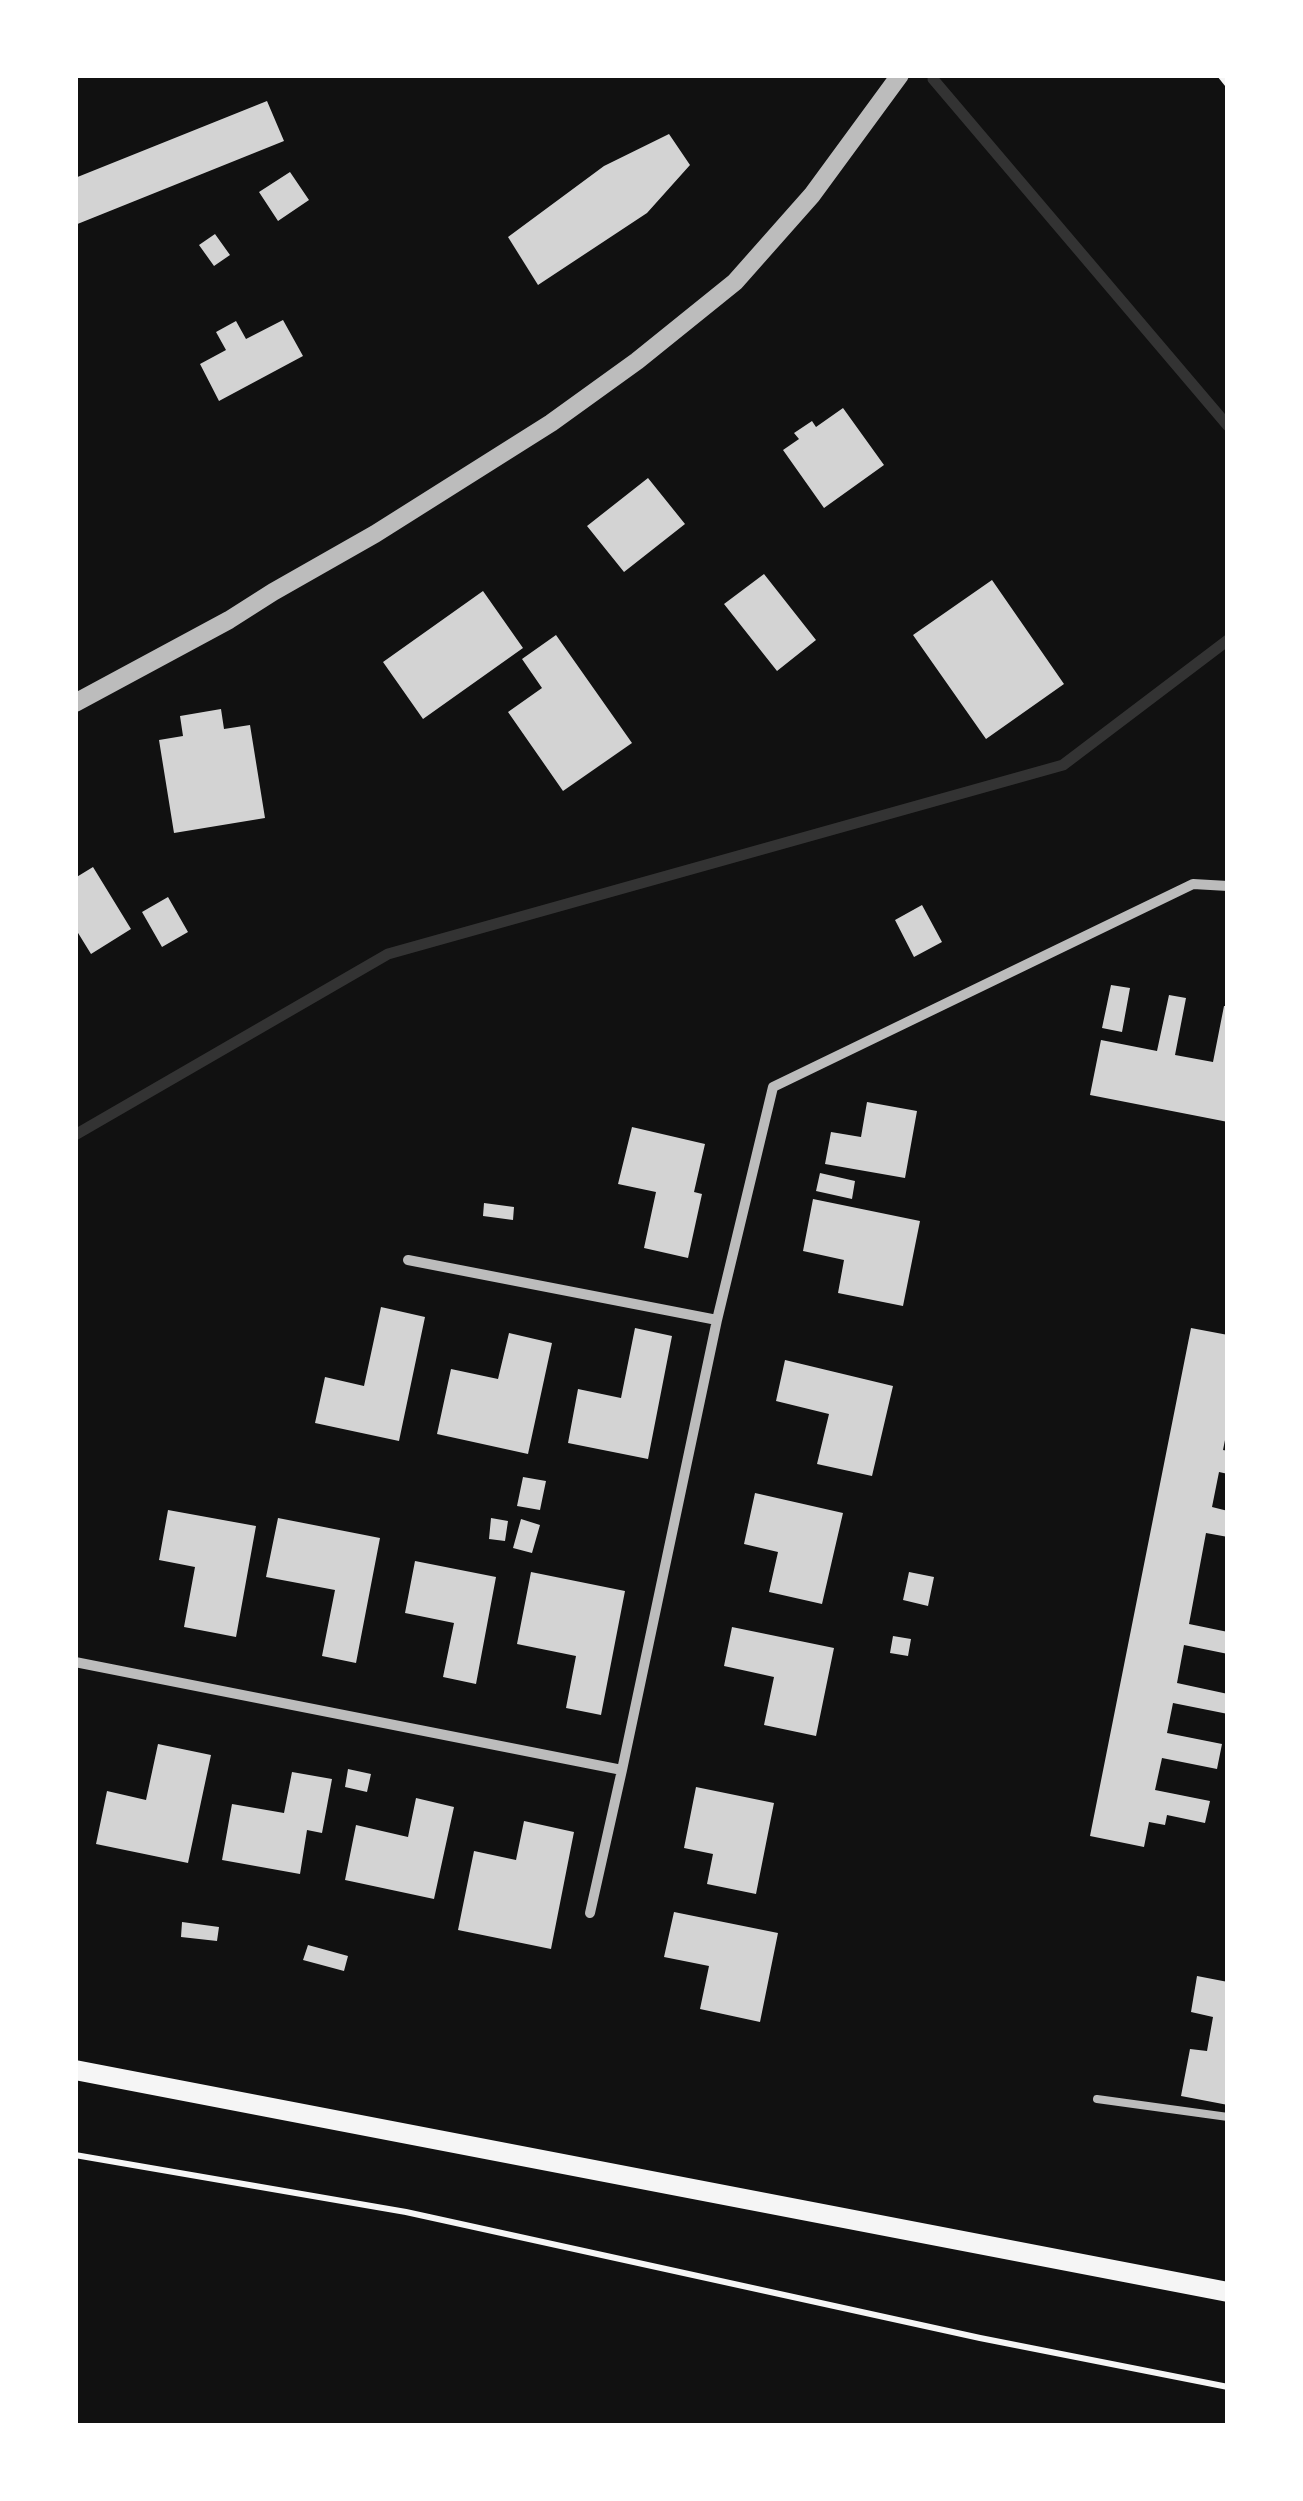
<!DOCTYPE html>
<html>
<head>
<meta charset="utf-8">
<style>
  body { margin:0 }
  #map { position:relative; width:1303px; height:2501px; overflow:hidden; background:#111; font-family:Inter,sans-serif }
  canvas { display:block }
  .frame { position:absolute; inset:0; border:78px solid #fff; pointer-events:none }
</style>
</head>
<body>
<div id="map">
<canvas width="1303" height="2501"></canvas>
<div class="frame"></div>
</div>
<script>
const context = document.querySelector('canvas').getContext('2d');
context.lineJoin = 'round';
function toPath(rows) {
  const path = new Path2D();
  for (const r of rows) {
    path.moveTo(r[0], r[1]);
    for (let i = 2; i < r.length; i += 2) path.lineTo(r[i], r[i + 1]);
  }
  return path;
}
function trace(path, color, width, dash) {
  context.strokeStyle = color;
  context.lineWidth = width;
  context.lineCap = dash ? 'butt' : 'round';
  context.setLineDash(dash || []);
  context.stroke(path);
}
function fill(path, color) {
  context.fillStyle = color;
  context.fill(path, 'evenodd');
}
const stream = toPath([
  [933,79,1228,426],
  [75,1135,388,954,1063,765,1228,640]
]);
const building = toPath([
  [267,101,284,141,75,225,75,178],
  [669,134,690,165,647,213,538,285,508,237,604,166],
  [290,172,309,200,278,221,259,192],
  [215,234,230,255,214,266,199,245],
  [283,320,303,356,219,401,200,364,226,350,216,332,236,321,246,339],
  [843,408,884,465,824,508,783,450,799,439,794,433,812,421,816,427],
  [648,478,685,524,624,572,587,526],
  [764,574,816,640,777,671,724,604],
  [992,580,1064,684,986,739,913,635],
  [483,591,523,648,423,719,383,662],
  [556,635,632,743,563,791,508,712,542,688,522,659],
  [221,709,224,729,250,725,265,818,174,833,159,740,183,736,180,716],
  [93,867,131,929,91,954,75,928,75,878],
  [168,897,188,932,162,947,142,912],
  [922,905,942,942,914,957,895,920],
  [1111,985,1130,988,1122,1032,1102,1028],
  [1169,995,1186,998,1175,1055,1213,1062,1224,1006,1228,1006,1228,1122,1090,1095,1101,1040,1157,1051],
  [867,1102,917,1111,905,1178,825,1164,831,1132,861,1137],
  [632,1127,705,1144,694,1192,702,1194,688,1258,644,1248,656,1192,618,1184],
  [820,1173,855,1181,852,1199,816,1191],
  [813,1199,920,1221,903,1306,838,1293,844,1260,803,1251],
  [484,1203,514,1207,513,1220,483,1216],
  [381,1307,425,1317,399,1441,315,1423,325,1377,364,1386],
  [635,1328,672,1336,648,1459,568,1443,578,1389,621,1398],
  [1191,1328,1228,1335,1228,1425,1223,1450,1228,1451,1228,1474,1219,1472,1212,1507,1228,1511,1228,1537,1206,1533,1189,1624,1228,1632,1228,1654,1184,1645,1177,1683,1228,1694,1228,1714,1173,1703,1167,1733,1222,1744,1217,1769,1162,1758,1155,1790,1210,1801,1205,1823,1167,1815,1165,1825,1149,1822,1144,1847,1090,1836],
  [509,1333,552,1343,528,1454,437,1434,451,1369,498,1379],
  [785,1360,893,1386,872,1476,817,1464,829,1414,776,1401],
  [523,1477,546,1481,540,1510,517,1506],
  [755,1493,843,1513,822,1604,769,1592,778,1552,744,1544],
  [168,1510,256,1526,236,1637,184,1627,195,1567,159,1560],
  [278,1518,380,1538,356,1663,322,1656,335,1590,266,1577],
  [491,1518,508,1521,505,1541,489,1539],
  [521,1519,540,1525,532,1553,513,1548],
  [415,1561,496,1577,476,1684,443,1677,454,1623,405,1613],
  [531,1572,625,1591,601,1715,566,1708,576,1656,517,1644],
  [909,1572,934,1577,928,1606,903,1600],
  [732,1627,834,1648,816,1736,764,1725,774,1677,724,1666],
  [893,1636,911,1639,908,1656,890,1653],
  [158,1744,211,1755,188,1863,96,1844,107,1791,146,1800],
  [348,1769,371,1774,367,1792,345,1787],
  [292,1772,332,1779,322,1833,307,1830,300,1874,222,1860,232,1804,284,1813],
  [696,1787,774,1803,756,1894,707,1884,713,1854,684,1848],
  [416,1798,454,1807,434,1899,345,1880,356,1825,408,1837],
  [524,1821,574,1832,551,1949,458,1930,474,1851,516,1860],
  [674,1912,778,1933,760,2022,700,2009,709,1966,664,1957],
  [182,1922,219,1927,217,1941,181,1937],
  [308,1945,348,1956,344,1971,303,1960],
  [1197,1976,1228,1982,1228,2105,1181,2096,1190,2049,1207,2051,1213,2017,1191,2012]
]);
const path = toPath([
  [1220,75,1228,85],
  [75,2155,406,2212,980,2338,1228,2387]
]);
const service = toPath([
  [1097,2099,1228,2117]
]);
const minor = toPath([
  [408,1260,717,1320],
  [75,1662,622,1770],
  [590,1913,622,1770,717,1320,773,1087,1193,884,1228,886]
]);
const tertiary = toPath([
  [75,703,229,620,273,592,375,534,551,423,637,361,735,282,812,195,900,75]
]);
const secondary = toPath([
  [75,2070,1228,2292]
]);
trace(stream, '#333', 11);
fill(building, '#d3d3d3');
trace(path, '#f5f5f5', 6);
trace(service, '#bcbcbc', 8);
trace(minor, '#bcbcbc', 10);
trace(tertiary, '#bcbcbc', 18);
trace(secondary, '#f5f5f5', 20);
</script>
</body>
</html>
